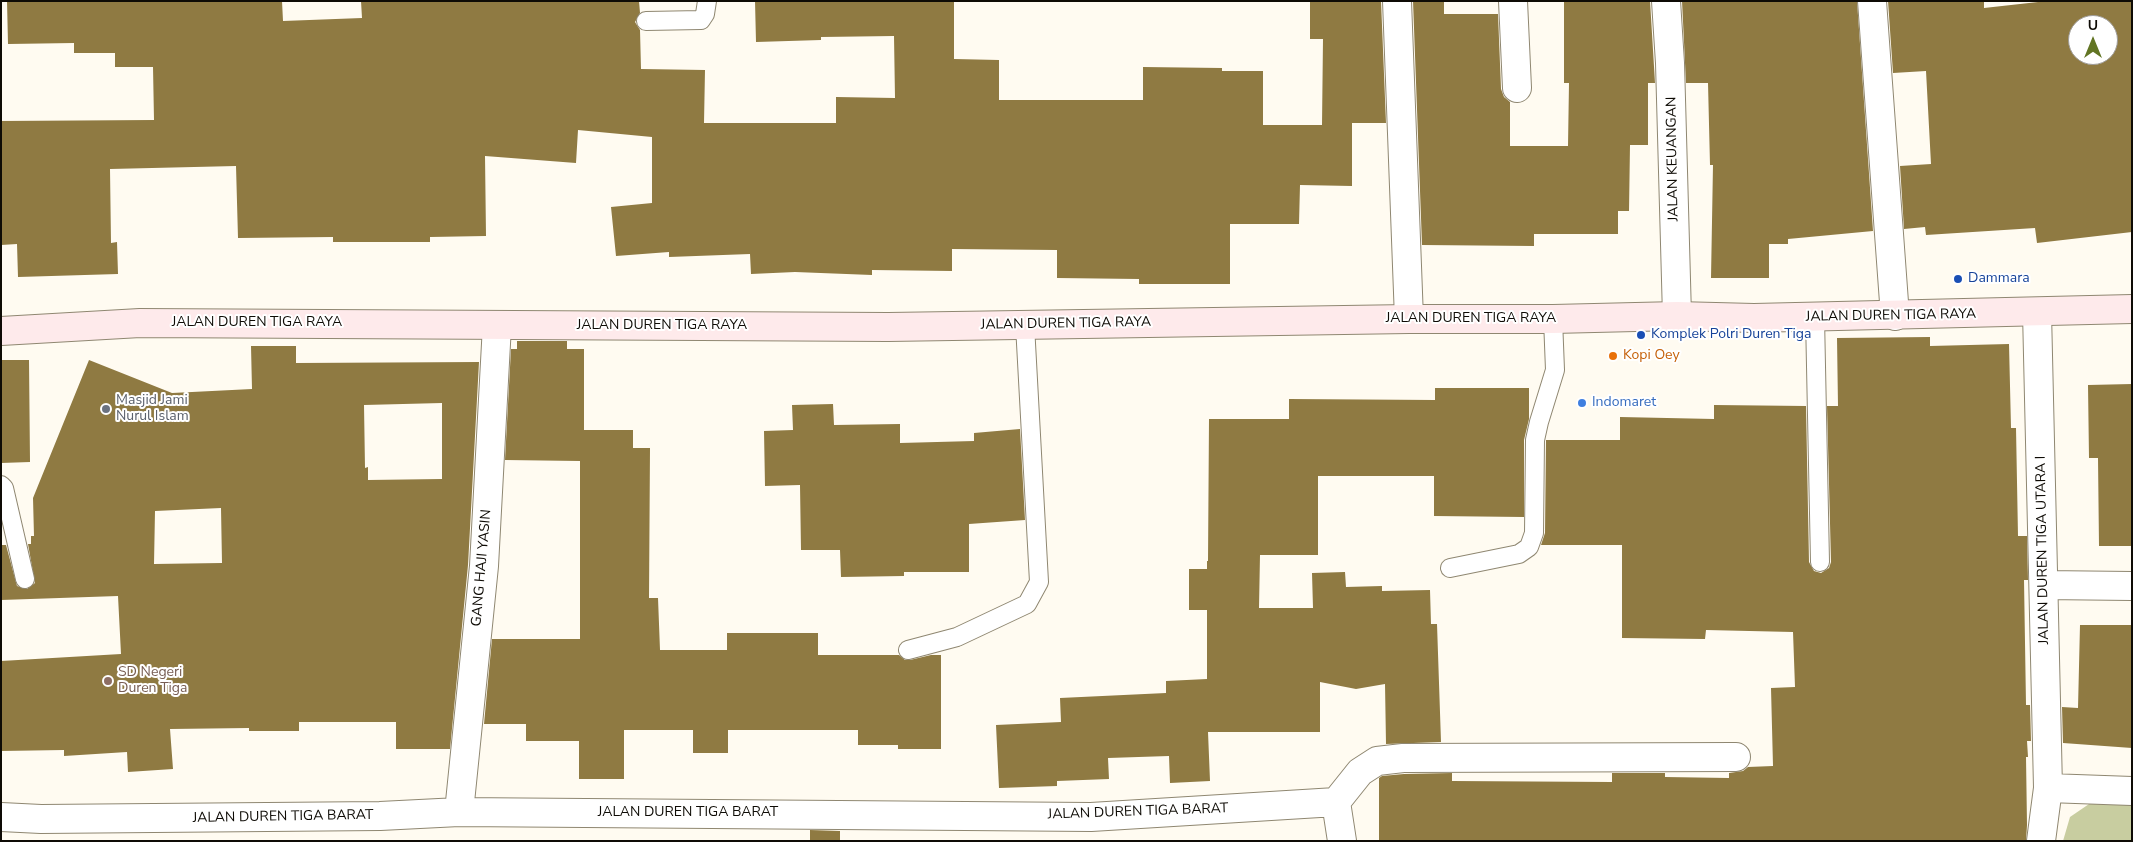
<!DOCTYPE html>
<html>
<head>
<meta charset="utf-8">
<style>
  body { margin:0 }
  #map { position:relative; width:2133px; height:842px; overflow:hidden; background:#fffbf1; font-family:"Nunito Sans",sans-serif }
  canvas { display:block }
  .frame { position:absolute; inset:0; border:2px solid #0e0b05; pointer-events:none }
  .north { position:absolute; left:2068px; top:15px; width:50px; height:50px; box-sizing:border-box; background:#fff; border:1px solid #9f9d9b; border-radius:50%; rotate:0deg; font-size:14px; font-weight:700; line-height:20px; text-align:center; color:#0e0b05 }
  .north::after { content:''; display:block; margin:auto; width:18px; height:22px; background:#627524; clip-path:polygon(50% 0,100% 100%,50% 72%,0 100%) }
</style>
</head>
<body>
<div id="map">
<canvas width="2133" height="842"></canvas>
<div class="frame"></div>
<div class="north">U</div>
</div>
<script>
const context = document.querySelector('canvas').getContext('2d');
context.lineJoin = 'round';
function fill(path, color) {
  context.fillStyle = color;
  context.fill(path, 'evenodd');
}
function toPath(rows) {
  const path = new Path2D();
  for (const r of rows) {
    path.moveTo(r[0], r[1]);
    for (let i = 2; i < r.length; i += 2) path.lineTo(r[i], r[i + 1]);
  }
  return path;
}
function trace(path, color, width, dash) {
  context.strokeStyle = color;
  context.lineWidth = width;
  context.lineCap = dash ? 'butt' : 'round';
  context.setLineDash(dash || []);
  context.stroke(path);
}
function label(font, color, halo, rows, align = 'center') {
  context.font = font + ' "Nunito Sans",sans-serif';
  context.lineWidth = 4;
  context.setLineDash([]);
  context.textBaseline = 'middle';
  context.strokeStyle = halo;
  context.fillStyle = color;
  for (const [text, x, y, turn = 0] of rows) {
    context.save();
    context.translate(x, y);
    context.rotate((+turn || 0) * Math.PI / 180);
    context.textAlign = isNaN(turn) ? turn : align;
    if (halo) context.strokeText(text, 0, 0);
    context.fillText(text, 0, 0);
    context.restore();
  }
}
const green = toPath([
  [2092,802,2132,802,2132,841,2063,841,2070,817]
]);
const building = toPath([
  [7,1,282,1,283,21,362,18,361,1,639,1,640,13,635,22,640,30,641,69,705,70,704,123,836,123,836,97,895,98,894,36,821,37,821,40,756,42,755,1,954,1,954,59,999,60,999,100,1143,100,1143,67,1222,68,1222,71,1263,71,1263,125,1322,125,1323,39,1310,39,1310,1,1381,1,1386,123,1352,123,1352,186,1300,185,1299,224,1230,224,1230,284,1139,284,1139,279,1057,278,1057,250,952,249,952,271,872,270,872,275,795,272,751,274,750,254,669,257,669,252,616,256,611,207,652,203,652,137,578,130,576,163,485,156,486,236,430,237,430,242,333,242,333,237,238,238,236,166,110,169,111,243,117,242,118,274,18,277,17,244,1,245,1,121,154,120,153,67,115,67,115,53,74,53,74,43,8,44],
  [1413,1,1444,1,1444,14,1498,14,1501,89,1504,97,1510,102,1510,146,1568,146,1569,83,1564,83,1564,1,1650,1,1655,83,1648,83,1648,145,1630,145,1629,211,1618,211,1618,234,1534,234,1534,246,1422,245],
  [1682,1,1857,1,1873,231,1788,239,1788,244,1769,244,1769,278,1711,278,1713,165,1710,165,1708,83,1686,83],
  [1888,1,1984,1,1984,8,2047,1,2132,1,2132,232,2037,243,2035,228,1926,235,1925,227,1904,229,1900,166,1931,164,1926,71,1893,73],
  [2078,25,2108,25,2108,55,2078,55],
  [1930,337,1930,346,2009,344,2011,428,2016,428,2018,536,2027,536,2028,580,2024,580,2026,705,2030,705,2031,741,2027,741,2028,757,2026,757,2027,825,2026,841,1379,841,1379,778,1382,776,1404,774,1452,773,1452,781,1612,782,1612,773,1665,773,1665,777,1729,778,1729,773,1743,771,1748,767,1773,766,1771,688,1795,687,1793,632,1706,630,1705,639,1622,638,1622,545,1541,545,1545,533,1546,440,1620,440,1620,417,1714,419,1714,405,1806,406,1809,562,1814,571,1821,573,1829,568,1831,562,1827,406,1838,406,1837,338],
  [517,341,567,341,567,349,584,349,584,430,633,430,633,448,650,448,649,598,658,598,660,650,727,650,727,633,818,633,818,655,899,655,905,660,910,660,931,655,941,655,941,749,898,749,898,745,858,745,858,730,728,730,728,753,693,753,693,730,624,730,624,779,579,779,579,741,526,741,526,724,484,724,492,639,580,639,580,461,505,460,511,349,517,349],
  [251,346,296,346,296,363,479,362,468,565,450,749,396,749,396,722,299,722,299,731,249,731,249,728,170,729,173,769,128,772,127,752,64,756,64,750,1,751,1,661,121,654,118,596,1,600,1,545,6,545,17,586,27,589,35,583,28,544,31,544,31,536,34,536,33,498,89,360,172,393,252,389],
  [442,403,442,479,368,480,368,467,365,468,364,405],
  [221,508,222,563,154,564,155,511],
  [1,360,29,360,30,462,1,463],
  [2132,384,2132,546,2099,546,2098,458,2089,458,2088,385],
  [1435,388,1529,388,1529,419,1524,440,1524,517,1434,516,1434,476,1318,476,1318,555,1260,555,1259,608,1313,608,1312,573,1345,572,1346,587,1382,586,1382,591,1430,590,1431,624,1437,624,1441,742,1386,744,1385,684,1356,689,1320,682,1320,732,1208,732,1210,781,1170,783,1169,756,1108,758,1109,779,1057,781,1057,786,999,788,996,725,1061,722,1060,698,1166,693,1166,681,1207,679,1207,610,1189,610,1189,569,1207,569,1207,561,1208,561,1209,419,1289,419,1289,399,1435,400],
  [833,404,834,425,900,424,900,443,974,441,974,433,1020,429,1025,520,969,524,969,572,904,572,904,576,841,577,840,550,801,550,800,485,765,486,764,431,793,430,792,405],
  [2080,625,2132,625,2132,748,2063,743,2062,707,2078,708],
  [810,830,840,831,840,841,810,841]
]);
const lane = toPath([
  [646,21,701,20,705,14,707,1],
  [1815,317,1820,562],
  [1,485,4,488,25,579],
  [1450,568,1519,554,1529,547,1534,533,1535,440,1539,422,1555,370,1553,319],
  [908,650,957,637,1027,604,1039,582,1025,325]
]);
const street = toPath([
  [1397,1,1409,319],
  [1513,1,1517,88],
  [1666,1,1670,63,1677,316],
  [1872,1,1895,316],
  [2037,312,2048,788,2041,841],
  [2044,585,2132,586],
  [2048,788,2132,791],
  [1336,802,1360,772,1377,761,1403,758,1736,757],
  [1336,802,1342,841],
  [459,812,484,566,497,325],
  [1,817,41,819,380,816,459,812,1091,817,1336,802]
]);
const secondary = toPath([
  [1,331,140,323,888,327,1409,319,1553,319,1677,316,1754,318,2132,309]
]);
const markers = [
  [1958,279,5,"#1a4fb4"],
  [1641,335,5,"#1a4fb4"],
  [1613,356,5,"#e8710a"],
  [1582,403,5,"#3f7fe0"],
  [106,409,5,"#6b7280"],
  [108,681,5,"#8d6e63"]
];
const streetNames = [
  ["JALAN KEUANGAN",1673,159,-91],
  ["JALAN DUREN TIGA RAYA",1891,316,-1],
  ["JALAN DUREN TIGA RAYA",1471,319],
  ["JALAN DUREN TIGA RAYA",257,323],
  ["JALAN DUREN TIGA RAYA",1066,324,-1],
  ["JALAN DUREN TIGA RAYA",662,326],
  ["JALAN DUREN TIGA UTARA I",2043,550,-91],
  ["GANG HAJI YASIN",482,568,-85],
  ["JALAN DUREN TIGA BARAT",1138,812,-2],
  ["JALAN DUREN TIGA BARAT",688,813],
  ["JALAN DUREN TIGA BARAT",283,817,-1]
];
const transitNames = [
  ["Dammara",1968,279],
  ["Komplek Polri Duren Tiga",1651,335]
];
const foodNames = [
  ["Kopi Oey",1623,356]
];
const worshipNames = [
  ["Masjid Jami",116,401],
  ["Nurul Islam",116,417]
];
const shopNames = [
  ["Indomaret",1592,403]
];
const educationNames = [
  ["SD Negeri",118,673],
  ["Duren Tiga",118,689]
];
fill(green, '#c8cda0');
fill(building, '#8f7a42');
trace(lane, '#8f8771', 20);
trace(street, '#8f8771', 30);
trace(secondary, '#8f8771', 30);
trace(lane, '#fff', 18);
trace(street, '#fff', 28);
trace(secondary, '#feeaeb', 28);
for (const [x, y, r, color] of markers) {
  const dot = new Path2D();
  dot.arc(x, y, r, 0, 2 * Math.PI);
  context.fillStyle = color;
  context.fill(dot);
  trace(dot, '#fff', 2);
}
label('14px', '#0e0b05', '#fff', streetNames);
label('14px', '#164399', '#fff', transitNames, 'left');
label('14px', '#c56008', '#fff', foodNames, 'left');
label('14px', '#5b616d', '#fff', worshipNames, 'left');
label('14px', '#366cbe', '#fff', shopNames, 'left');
label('14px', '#785e54', '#fff', educationNames, 'left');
</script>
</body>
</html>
